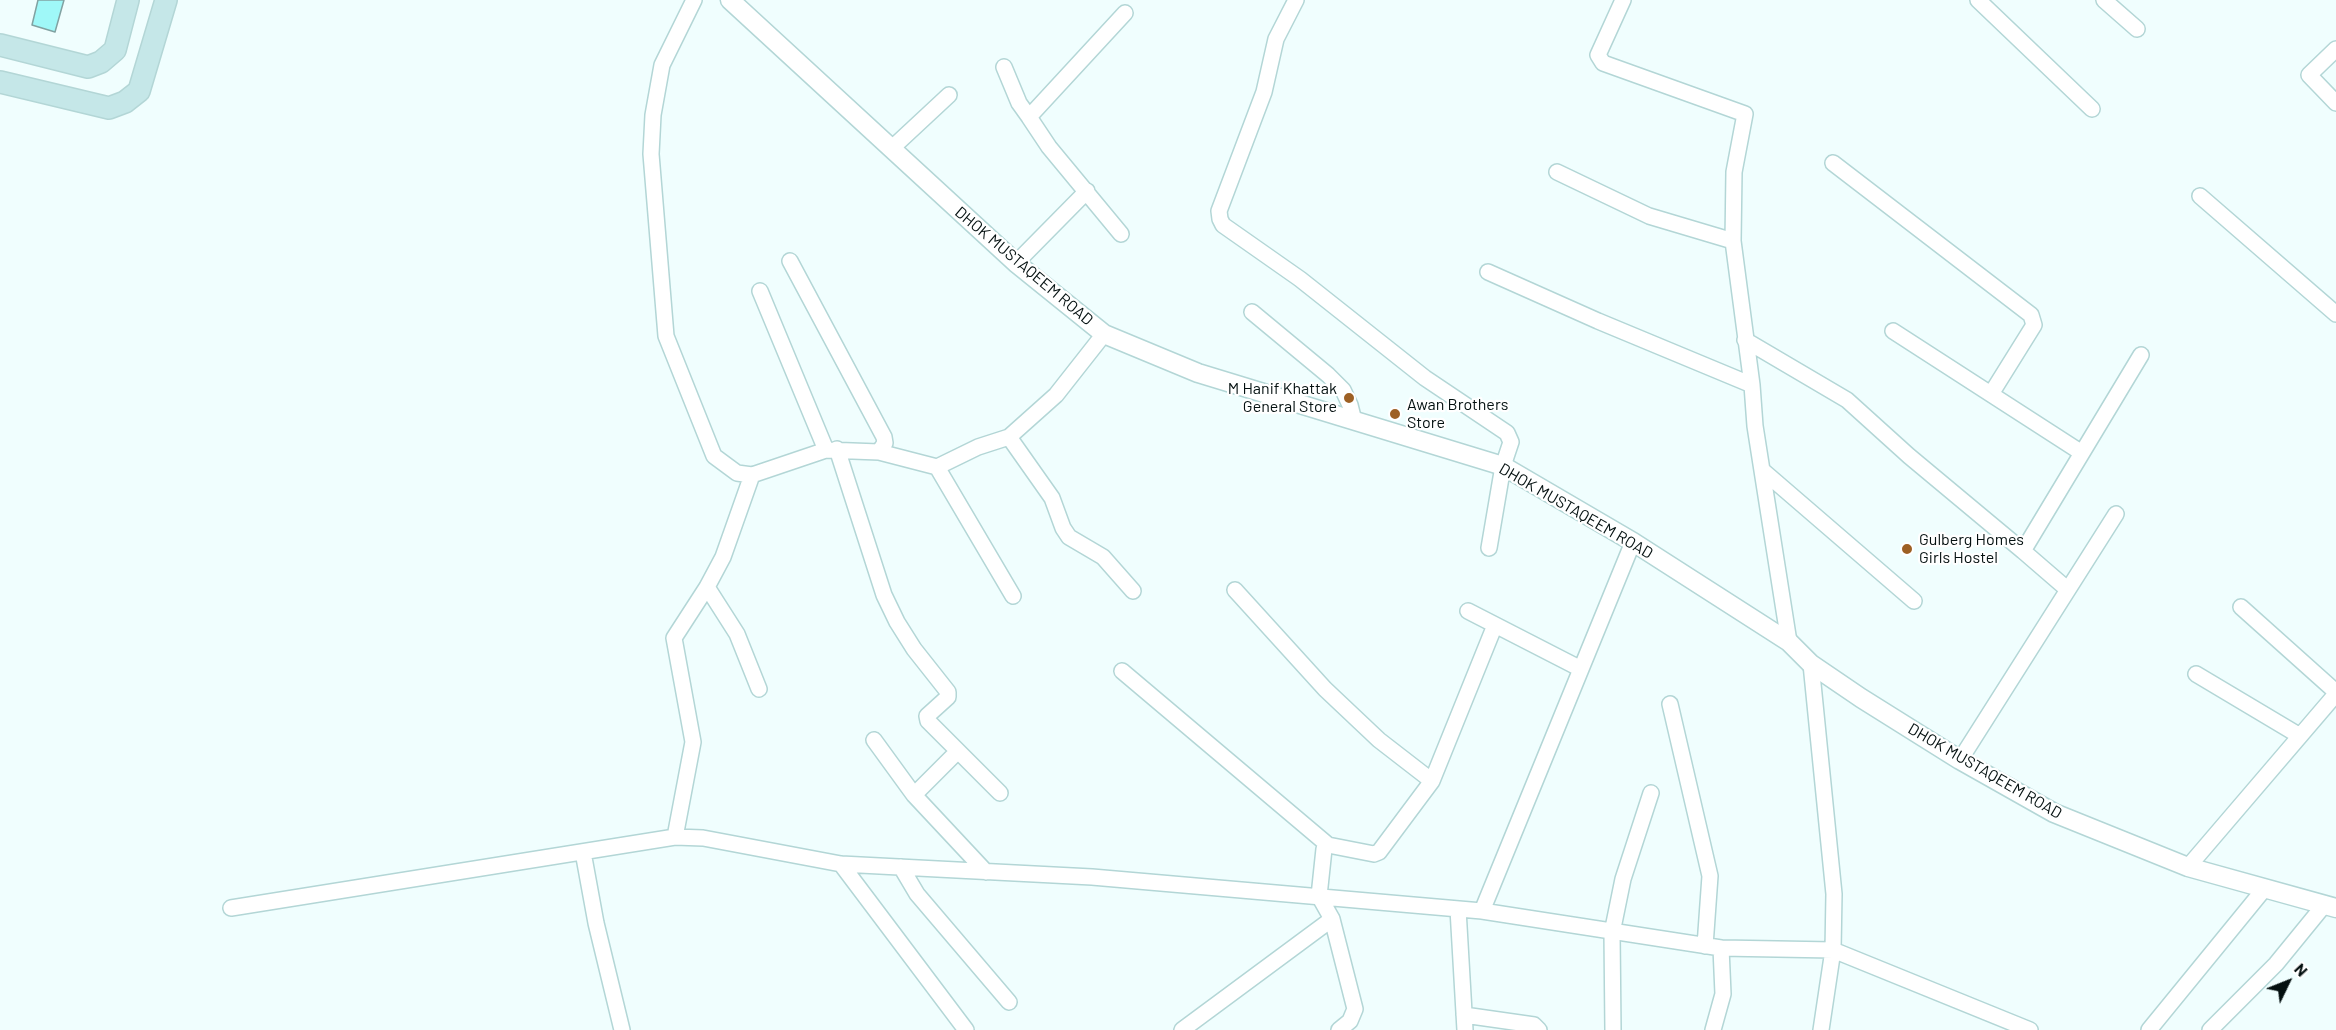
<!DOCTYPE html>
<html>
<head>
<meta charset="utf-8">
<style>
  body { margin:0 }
  #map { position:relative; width:2336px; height:1030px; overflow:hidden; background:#f0fefe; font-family:Barlow,sans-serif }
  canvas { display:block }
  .north { position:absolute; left:2258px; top:952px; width:60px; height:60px; -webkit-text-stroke:4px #fff; paint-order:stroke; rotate:47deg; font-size:16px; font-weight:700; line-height:24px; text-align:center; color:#041010 }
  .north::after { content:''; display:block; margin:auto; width:21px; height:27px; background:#041010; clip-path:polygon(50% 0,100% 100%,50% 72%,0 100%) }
</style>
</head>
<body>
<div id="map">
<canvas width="2336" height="1030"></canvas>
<div class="north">N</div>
</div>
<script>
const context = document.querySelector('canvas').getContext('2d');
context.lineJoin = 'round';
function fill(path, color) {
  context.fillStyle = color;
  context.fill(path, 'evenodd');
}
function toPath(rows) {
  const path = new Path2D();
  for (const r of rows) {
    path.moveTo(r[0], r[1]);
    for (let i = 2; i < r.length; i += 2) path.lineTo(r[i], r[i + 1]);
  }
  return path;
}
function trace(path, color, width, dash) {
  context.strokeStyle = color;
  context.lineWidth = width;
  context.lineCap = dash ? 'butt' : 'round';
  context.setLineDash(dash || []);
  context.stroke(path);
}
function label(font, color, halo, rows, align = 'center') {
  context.font = font + ' Barlow,sans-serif';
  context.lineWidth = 4.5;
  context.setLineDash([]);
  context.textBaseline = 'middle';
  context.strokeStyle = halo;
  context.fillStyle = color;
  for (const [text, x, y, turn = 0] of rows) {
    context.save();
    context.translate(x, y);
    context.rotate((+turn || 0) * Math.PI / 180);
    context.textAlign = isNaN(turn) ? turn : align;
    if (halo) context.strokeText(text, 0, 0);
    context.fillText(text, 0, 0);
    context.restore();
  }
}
const building = toPath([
  [38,0,64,0,55,32,32,25,38,0]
]);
const minor = toPath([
  [694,0,662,65,653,115,651,154,666,336,714,456,737,473,752,475,826,450,879,452,937,467,978,447,1009,437,1056,395,1104,334],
  [1296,0,1276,39,1264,92,1219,211,1220,219,1223,225,1300,279,1425,378,1507,433,1511,442,1503,466,1489,548],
  [1623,0,1598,55,1603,63,1745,114,1734,172,1733,241,1752,385,1755,426,1789,642],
  [1978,0,2092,109],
  [2104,0,2137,29],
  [2336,49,2309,75,2336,103],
  [1004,67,1019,103,1029,117,1049,147,1121,234],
  [1029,117,1125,13],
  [891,149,949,95],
  [1833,163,2031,315,2034,325,1991,394],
  [1557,172,1649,216,1733,241],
  [2200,196,2336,314],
  [790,261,884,437,885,443,879,452],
  [1016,263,1087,191],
  [1488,272,1598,321,1752,385],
  [760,291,826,450],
  [1252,312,1328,375,1343,390,1350,405,1354,421],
  [1893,331,2082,453],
  [1745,340,1847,400,1909,456,2023,551,2141,355],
  [1009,437,1052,498,1063,528,1069,537,1103,557,1133,591],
  [837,449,884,595,897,622,914,649,948,692,948,697,927,716,928,721,1000,793],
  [937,467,1013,596],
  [1762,470,1914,601],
  [2023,551,2067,589],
  [707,587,737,634,759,689],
  [1235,590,1325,689,1379,740,1432,781],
  [2241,607,2336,692],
  [1468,611,1581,669],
  [1811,664,1834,894,1833,950,1821,1030],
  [1122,671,1328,845],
  [2196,674,2300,736],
  [1670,704,1710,876,1705,946],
  [874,740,914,795,986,872],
  [1960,760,2116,514],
  [914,795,957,752],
  [675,837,693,742,674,638,707,587,723,557,752,475],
  [583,852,596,923,622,1030],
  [841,864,966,1030],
  [901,867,917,894,1009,1002],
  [2188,867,2336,694],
  [231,908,675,837,703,838,841,864,1092,877,1482,911,1721,948,1723,994,1713,1030],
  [1458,909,1465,1030],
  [1482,911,1633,542],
  [1332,919,1355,1009,1350,1021,1339,1030],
  [1721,948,1833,950,2030,1030],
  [1464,1015,1534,1025,1539,1030],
  [1182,1030,1332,919,1319,896,1324,849,1328,845,1374,854,1379,852,1432,781,1495,625],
  [1613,1030,1612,933,1623,879,1651,793],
  [2149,1030,2265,888],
  [2210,1030,2276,964,2325,904]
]);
const tertiary = toPath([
  [730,0,1016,263,1104,334,1198,373,1503,466,1633,542,1789,642,1811,664,1861,698,1960,760,2054,813,2188,867,2336,908]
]);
const secondary = toPath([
  [0,45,88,67,101,62,115,50,128,0],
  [0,82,109,108,125,102,139,91,166,0]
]);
const markers = [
  [1349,398,6,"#9d6024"],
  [1395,414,6,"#9d6024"],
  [1907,549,6,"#9d6024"]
];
const streetNames = [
  ["DHOK MUSTAQEEM ROAD",1024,266,40],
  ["DHOK MUSTAQEEM ROAD",1576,511,30],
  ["DHOK MUSTAQEEM ROAD",1985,771,30]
];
const poiNames = [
  ["M Hanif Khattak",1337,389,"right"],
  ["General Store",1337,407,"right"],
  ["Awan Brothers",1407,405],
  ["Store",1407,423],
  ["Gulberg Homes",1919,540],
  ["Girls Hostel",1919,558]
];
fill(building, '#9ff8f8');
trace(building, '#81a2a2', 1.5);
trace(minor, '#b3d6d6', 18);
trace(tertiary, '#b3d6d6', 21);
trace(secondary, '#b3d6d6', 24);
trace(minor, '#fff', 15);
trace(tertiary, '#fff', 18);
trace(secondary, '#c5e7e8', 21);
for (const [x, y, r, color] of markers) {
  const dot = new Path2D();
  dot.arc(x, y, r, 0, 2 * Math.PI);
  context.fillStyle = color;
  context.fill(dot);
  trace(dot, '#fff', 2);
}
label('16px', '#041010', '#fff', streetNames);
label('16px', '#041010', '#fff', poiNames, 'left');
</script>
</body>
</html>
